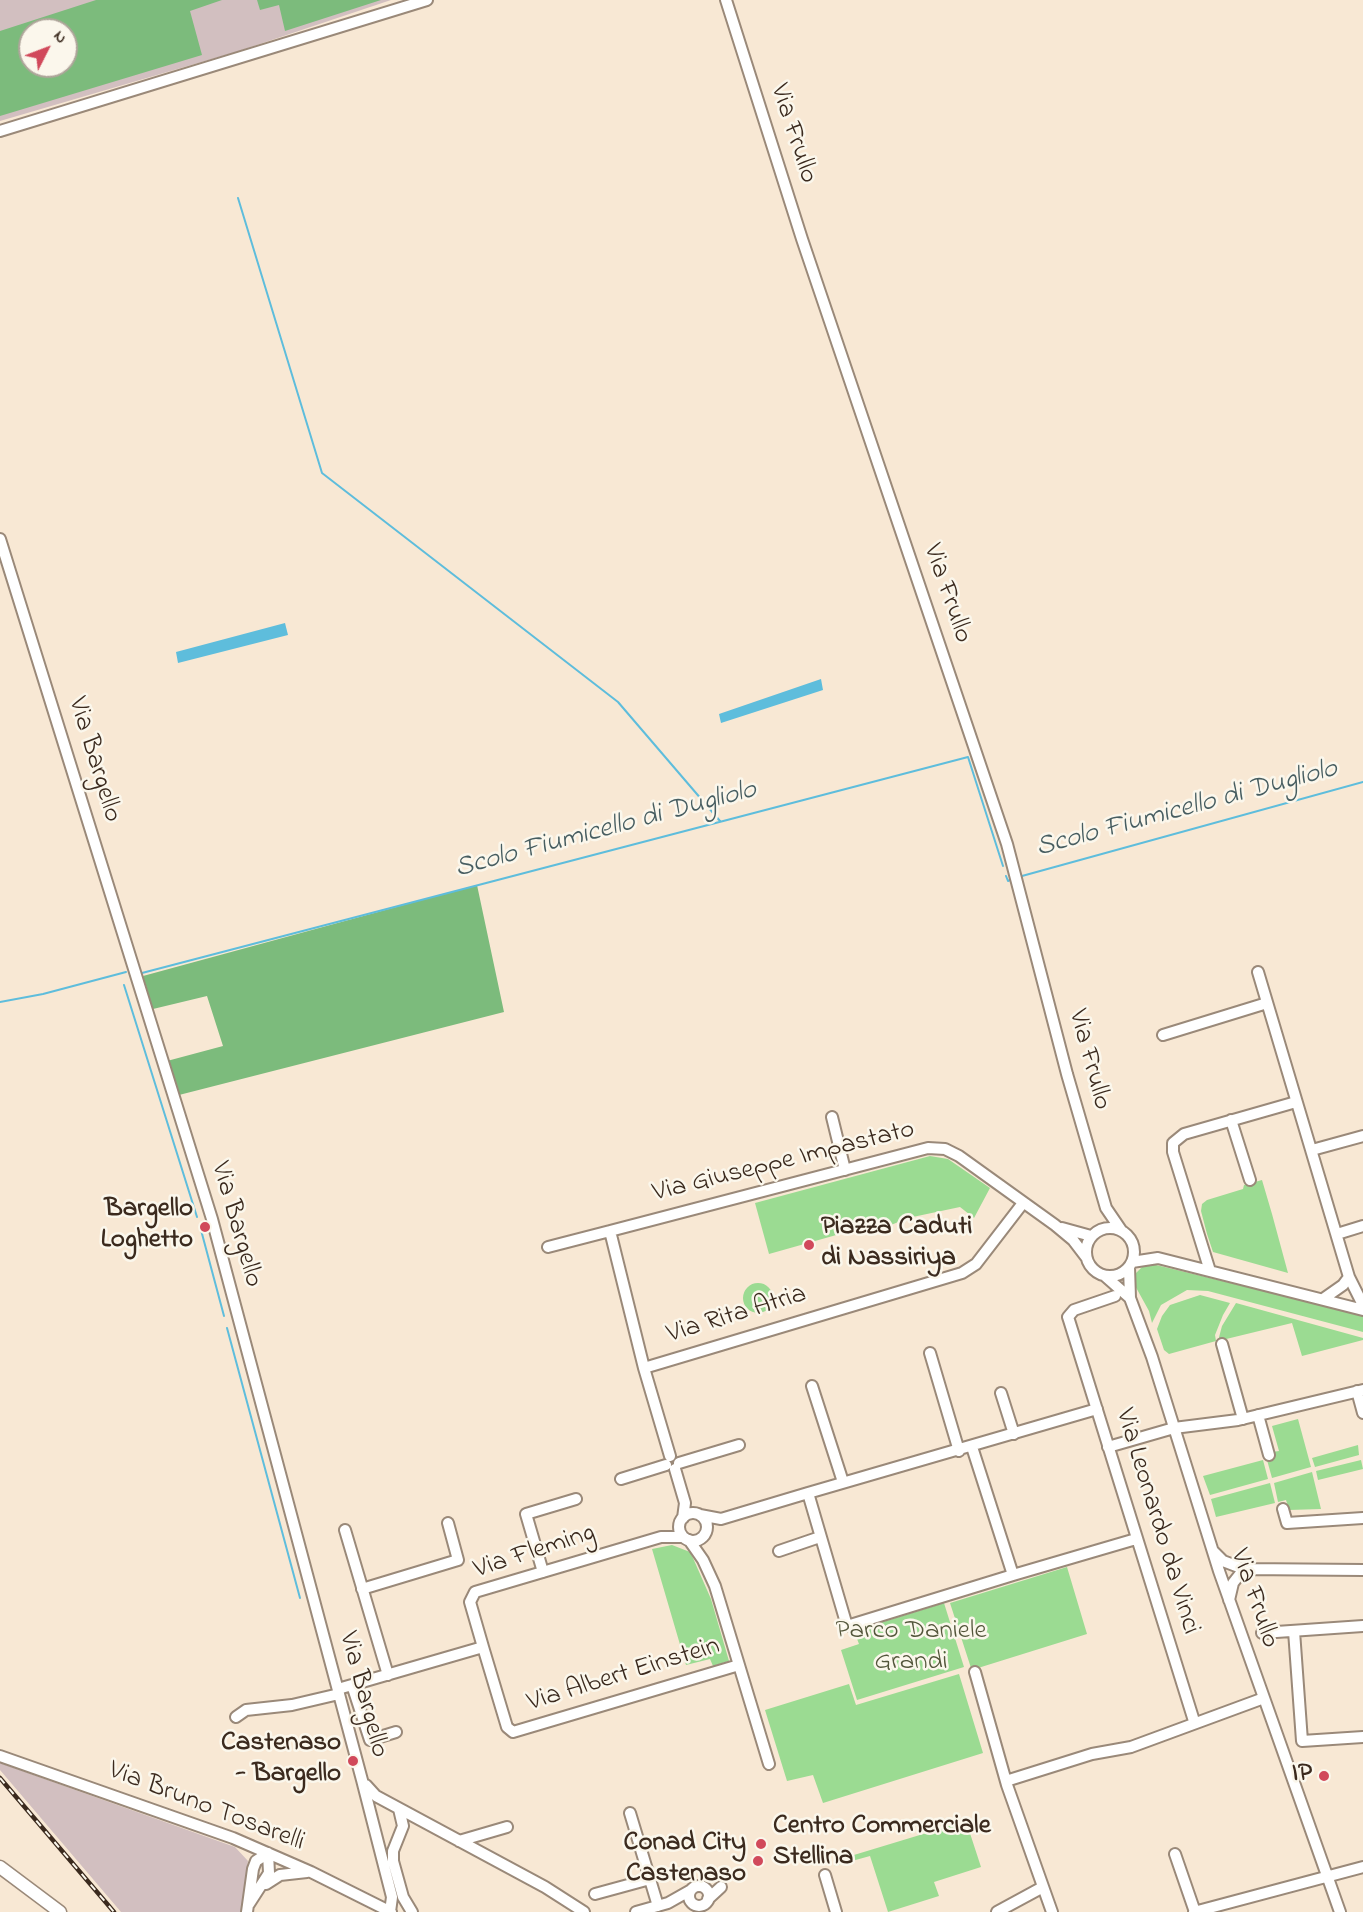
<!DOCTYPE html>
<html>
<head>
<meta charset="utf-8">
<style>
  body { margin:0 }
  #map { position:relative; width:1363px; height:1912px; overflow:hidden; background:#f8e8d4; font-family:"Indie Flower",sans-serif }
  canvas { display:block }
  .north { position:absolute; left:18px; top:18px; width:60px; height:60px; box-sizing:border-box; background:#fbf7ec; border:2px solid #aea59a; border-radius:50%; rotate:48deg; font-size:16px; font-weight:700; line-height:24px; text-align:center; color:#3b2a1e }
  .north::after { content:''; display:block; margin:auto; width:21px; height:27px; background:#d1495b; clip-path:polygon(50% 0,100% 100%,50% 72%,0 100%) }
</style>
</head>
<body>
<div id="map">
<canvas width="1363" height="1912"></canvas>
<div class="north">N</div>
</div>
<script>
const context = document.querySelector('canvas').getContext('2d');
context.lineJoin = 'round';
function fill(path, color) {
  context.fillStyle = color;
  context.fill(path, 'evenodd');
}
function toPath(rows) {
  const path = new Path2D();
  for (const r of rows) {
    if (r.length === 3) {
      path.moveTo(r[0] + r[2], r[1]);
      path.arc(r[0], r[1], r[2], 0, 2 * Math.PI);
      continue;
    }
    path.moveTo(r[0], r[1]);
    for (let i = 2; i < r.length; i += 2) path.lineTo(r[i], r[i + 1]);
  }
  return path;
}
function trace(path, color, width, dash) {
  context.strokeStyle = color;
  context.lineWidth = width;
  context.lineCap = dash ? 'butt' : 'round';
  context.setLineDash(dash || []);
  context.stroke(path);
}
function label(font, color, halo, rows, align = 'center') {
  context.font = font + ' "Indie Flower",sans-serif';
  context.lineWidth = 5;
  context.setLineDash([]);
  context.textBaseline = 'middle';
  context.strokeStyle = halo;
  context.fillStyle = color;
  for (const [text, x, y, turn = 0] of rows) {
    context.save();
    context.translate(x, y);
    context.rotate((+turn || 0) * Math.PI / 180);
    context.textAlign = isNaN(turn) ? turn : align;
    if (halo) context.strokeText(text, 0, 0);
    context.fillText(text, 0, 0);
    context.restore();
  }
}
const industrial = toPath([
  [0,0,391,0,239,51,0,121],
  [30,30,66,30,66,66,30,66],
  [0,1763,235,1847,248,1861,241,1912,121,1912,0,1770]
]);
const green = toPath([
  [930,1156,948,1159,990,1188,974,1218,960,1207,908,1218,891,1225,854,1230,769,1254,755,1203],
  [1262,1180,1272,1214,1288,1273,1213,1252,1207,1234,1201,1211,1202,1204,1207,1200,1243,1189,1244,1185],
  [1152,1264,1363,1315,1363,1332,1208,1291,1187,1290,1161,1305,1152,1323,1149,1311,1133,1282,1136,1273,1142,1267],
  [758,1298,15],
  [1200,1295,1230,1303,1223,1315,1215,1335,1216,1341,1169,1354,1164,1350,1157,1329,1162,1316,1170,1305],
  [1236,1303,1363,1338,1363,1340,1302,1356,1292,1323,1218,1341,1222,1326],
  [1298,1419,1311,1467,1272,1478,1267,1460,1274,1457,1272,1452,1279,1451,1272,1426],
  [1358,1445,1359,1455,1315,1467,1312,1458],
  [1263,1460,1268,1479,1210,1495,1203,1476],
  [1361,1460,1363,1469,1318,1480,1316,1471],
  [1312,1472,1321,1509,1289,1510,1286,1500,1278,1502,1274,1483],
  [1270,1483,1275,1503,1216,1517,1211,1499],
  [672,1545,690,1552,693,1558,711,1599,729,1661,713,1666,710,1659,686,1665,652,1549],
  [1067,1567,1087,1634,978,1668,971,1668,950,1603],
  [944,1603,964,1667,857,1700,841,1650,859,1644,854,1631],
  [959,1674,983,1753,823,1803,813,1775,787,1781,765,1710,849,1684,856,1705],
  [966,1821,981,1867,934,1882,939,1896,888,1912,870,1856,834,1866,844,1858]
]);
const forest = toPath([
  [96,0,222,0,190,11,202,55,0,116,0,31],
  [30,30,66,30,66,66,30,66],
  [257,0,381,0,285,31,279,5,260,10],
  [477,885,504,1012,179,1095,167,1061,223,1046,207,996,153,1009,143,976]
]);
const water = toPath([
  [285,623,288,635,178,663,176,652],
  [821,679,823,690,721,723,719,714]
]);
const stream = toPath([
  [238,198,322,473,618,702,720,821],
  [1006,876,1008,881,1010,880],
  [1022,876,1363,782],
  [142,973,968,757,1003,866],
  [124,985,197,1217],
  [0,1002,43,994,126,972],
  [201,1230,224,1316],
  [227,1328,300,1598]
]);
const minor = toPath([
  [726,0,802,239,1007,844,1067,1074,1106,1208,1121,1230],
  [0,131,427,0],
  [0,539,212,1219,362,1780,392,1897,390,1912],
  [1258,972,1349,1277,1363,1305],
  [1163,1035,1267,1003],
  [832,1117,845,1170],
  [1231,1120,1250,1180],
  [1312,1150,1363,1136],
  [1110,1252,24],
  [1062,1228,1091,1236],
  [610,1231,928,1148,945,1149,959,1156,1055,1225,1073,1240,1086,1257],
  [1337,1234,1363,1226],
  [548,1247,610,1231,644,1368,670,1456],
  [1132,1262,1158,1258,1363,1310],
  [1129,1267,1130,1298,1152,1357,1219,1571,1340,1912],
  [1210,1271,1173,1152,1173,1143,1184,1134,1296,1102],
  [1105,1276,1130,1298],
  [1115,1296,1074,1310,1068,1317,1069,1320,1194,1721],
  [1323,1299,1343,1285,1349,1277],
  [1222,1344,1243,1419],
  [930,1353,959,1451],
  [644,1368,962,1273,976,1264,1023,1203],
  [812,1386,843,1482],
  [1357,1391,1363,1413],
  [1001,1393,1014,1434],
  [1258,1415,1269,1455],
  [972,1447,1013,1575,847,1626,808,1493,1097,1409],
  [1108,1447,1174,1428,1238,1420,1363,1390],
  [679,1463,739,1445],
  [675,1469,685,1503,683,1518],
  [621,1479,666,1465],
  [1283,1509,1287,1523,1363,1518],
  [693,1527,14],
  [700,1515,721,1519,808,1493],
  [345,1530,388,1675],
  [689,1540,703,1560,715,1586,769,1764],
  [779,1551,820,1537],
  [1213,1551,1223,1561,1244,1569,1233,1583,1229,1600],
  [1244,1569,1363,1570],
  [543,1572,526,1514,576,1499],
  [1013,1575,1136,1539],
  [362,1589,458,1560,448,1523],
  [1294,1631,1302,1741,1363,1737],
  [1262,1633,1363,1626],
  [483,1647,470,1602,475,1592,661,1537,683,1537],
  [975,1672,1007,1785,1052,1912],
  [352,1685,370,1740,396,1732],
  [338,1689,483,1647,507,1727,513,1732,739,1665],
  [236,1717,246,1710,292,1705,339,1694],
  [0,1756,233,1838,311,1872,391,1912],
  [1006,1781,1092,1754,1131,1747,1264,1698],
  [366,1785,376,1796,545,1887,584,1912],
  [399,1809,403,1826,393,1851,393,1861,403,1897,412,1912],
  [630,1813,658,1906],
  [459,1841,507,1827],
  [1175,1854,1195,1912],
  [825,1875,836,1912],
  [266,1884,280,1875,307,1872],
  [699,1896,10],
  [595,1894,650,1879],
  [708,1899,721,1887],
  [249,1904,269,1873,268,1853],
  [247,1912,253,1869,256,1861,268,1853],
  [636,1912,668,1903,691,1890],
  [997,1912,1043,1887],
  [1194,1912,1363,1867]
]);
const major = toPath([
  [0,1867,60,1912]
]);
const rail = toPath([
  [0,1778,114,1912]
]);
const markers = [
  [205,1227,6,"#d1495b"],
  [809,1245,6,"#d1495b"],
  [353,1761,6,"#d1495b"],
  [1324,1776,6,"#d1495b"],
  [761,1844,6,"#d1495b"],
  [758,1861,6,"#d1495b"]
];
const streetNames = [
  ["Via Frullo",792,134,72],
  ["Via Frullo",946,594,71],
  ["Via Bargello",93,760,73],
  ["Via Frullo",1088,1060,75],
  ["Via Giuseppe Impastato",784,1163,-14],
  ["Via Bargello",235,1225,74],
  ["Via Rita Atria",737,1316,-17],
  ["Via Leonardo da Vinci",1156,1522,73],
  ["Via Fleming",535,1553,-18],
  ["Via Frullo",1253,1599,71],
  ["Via Albert Einstein",624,1676,-17],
  ["Via Bargello",362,1695,75],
  ["Via Bruno Tosarelli",206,1808,21]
];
const poiNames = [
  ["Bargello",193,1211],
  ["Loghetto",193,1242],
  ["Piazza Caduti",821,1229,"left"],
  ["di Nassiriya",821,1260,"left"],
  ["Castenaso",341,1745],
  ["- Bargello",341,1776],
  ["IP",1312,1776],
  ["Centro Commerciale",773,1828,"left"],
  ["Stellina",773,1859,"left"],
  ["Conad City",746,1845],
  ["Castenaso",746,1876]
];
const parkNames = [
  ["Parco Daniele",911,1633],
  ["Grandi",911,1664]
];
const waterNames = [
  ["Scolo Fiumicello di Dugliolo",1187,810,-15],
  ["Scolo Fiumicello di Dugliolo",606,831,-15]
];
fill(industrial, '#d2bfc0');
fill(green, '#9bdb92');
fill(forest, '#7cbb7c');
fill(water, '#5ebddc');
trace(stream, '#5ebddc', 2);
trace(minor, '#9a8979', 14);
trace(major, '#9a8979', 15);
trace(minor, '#fff', 10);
trace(major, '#fff', 12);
trace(rail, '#3b2a1e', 4.5);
trace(rail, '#fbf7ec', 2, [7]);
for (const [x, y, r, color] of markers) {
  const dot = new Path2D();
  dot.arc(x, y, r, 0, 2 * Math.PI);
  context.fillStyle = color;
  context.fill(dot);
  trace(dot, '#fbf7ec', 2);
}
label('27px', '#3b2a1e', '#fbf7ec', streetNames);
label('bold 27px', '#3b2a1e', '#fbf7ec', poiNames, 'right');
label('27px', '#53563b', '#fbf7ec', parkNames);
label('italic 28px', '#475d60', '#fbf7ec', waterNames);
</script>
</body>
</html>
